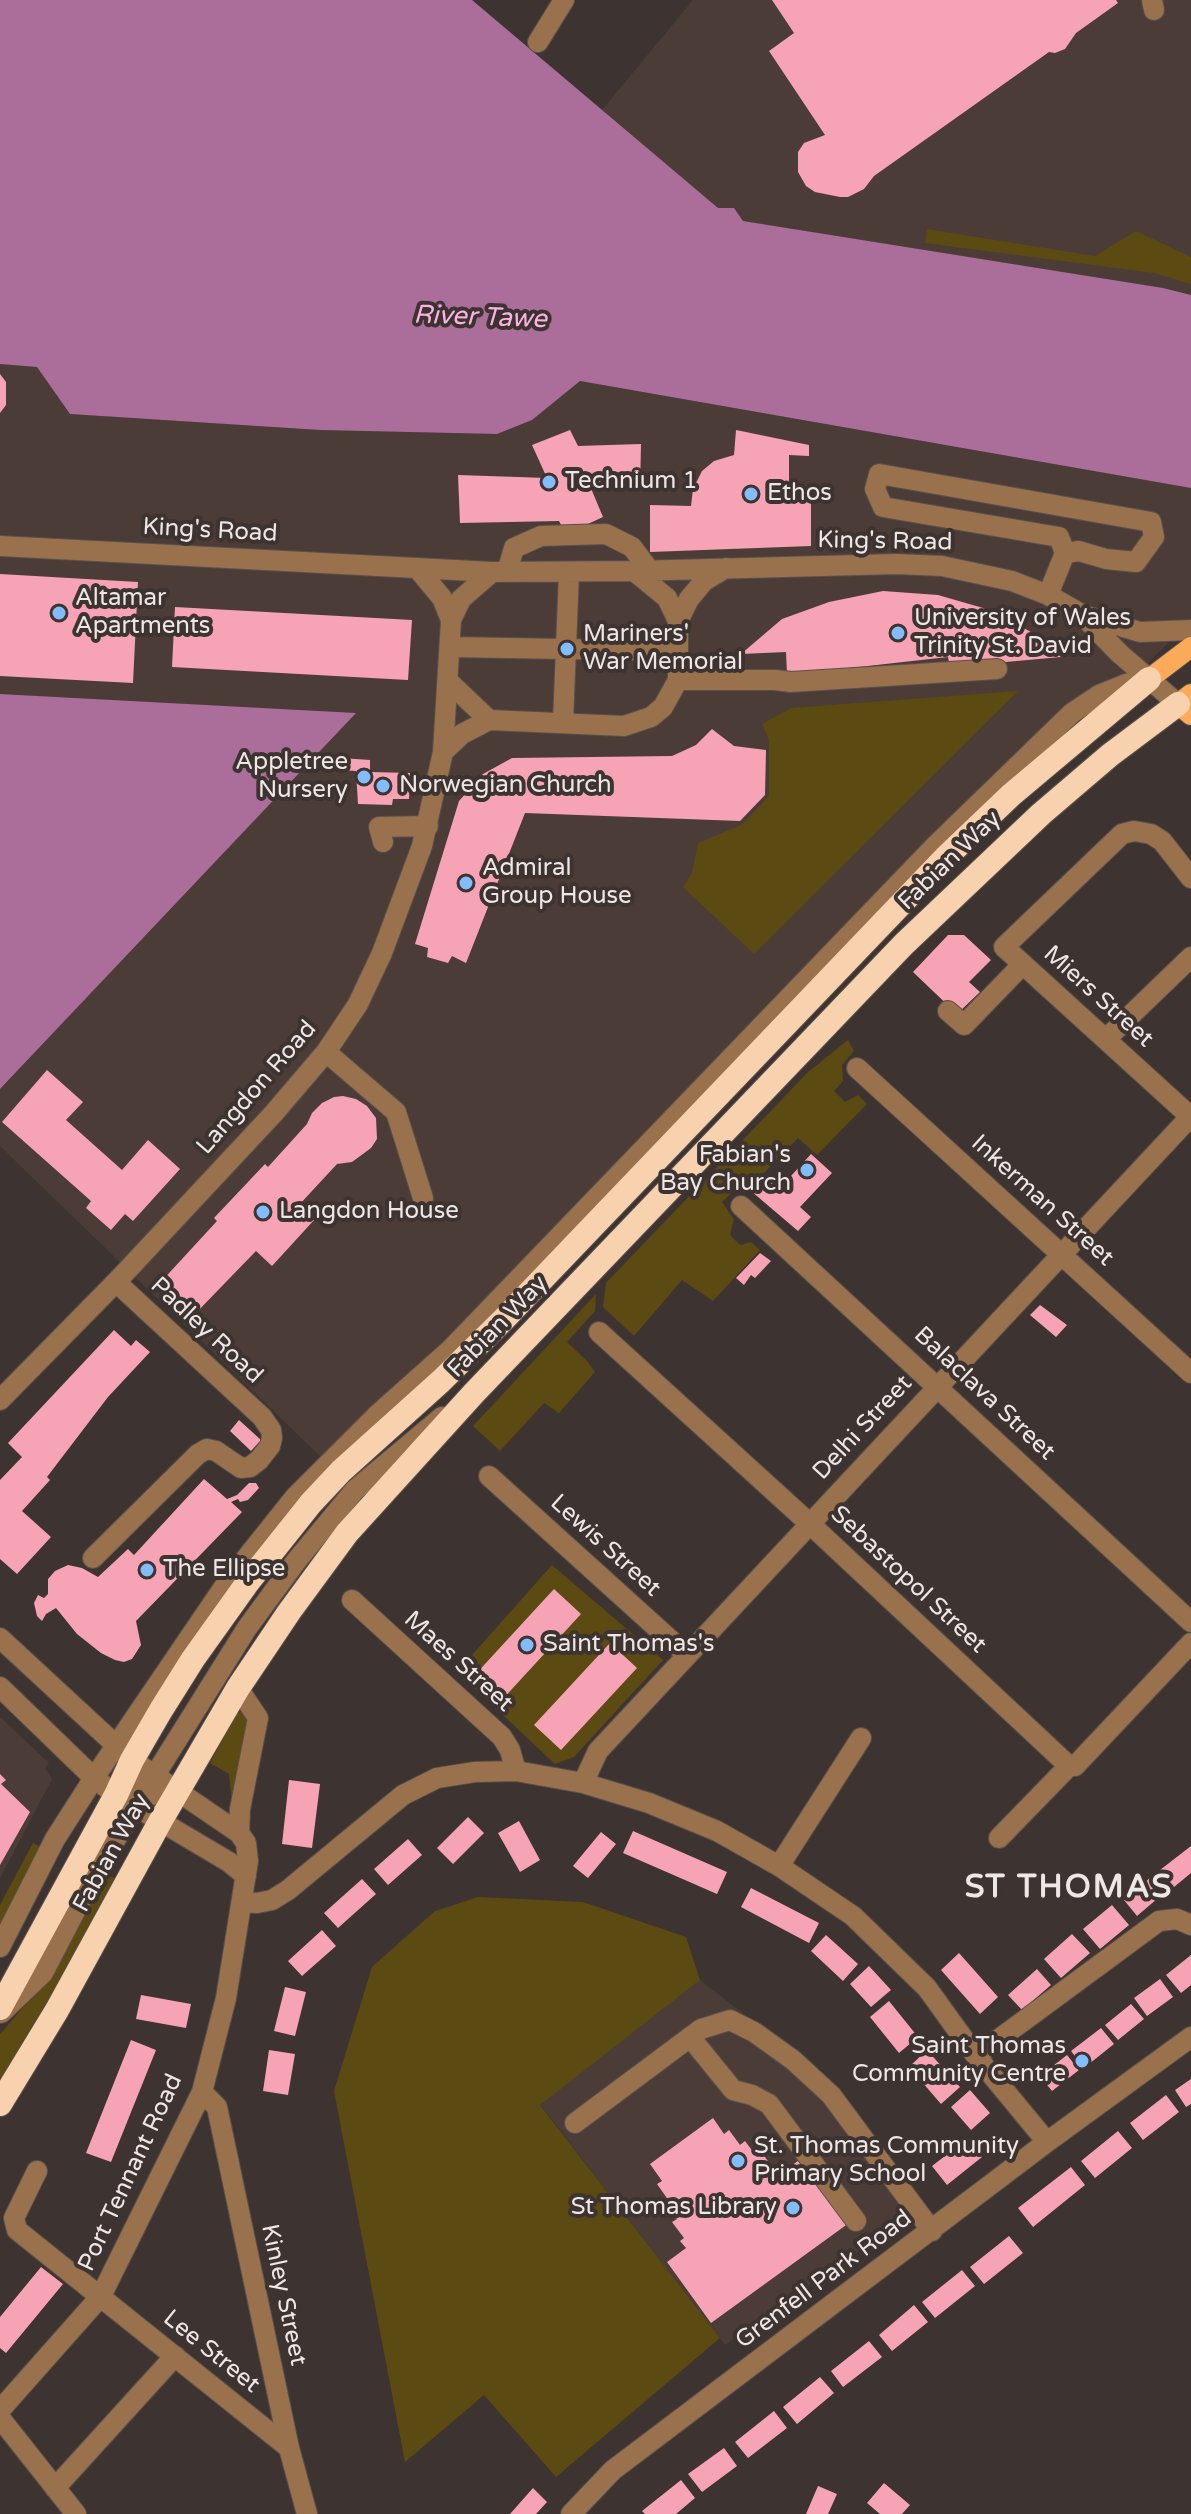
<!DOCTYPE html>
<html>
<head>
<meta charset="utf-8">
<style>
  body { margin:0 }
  canvas { display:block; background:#3d3330 }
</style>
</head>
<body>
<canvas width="1191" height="2514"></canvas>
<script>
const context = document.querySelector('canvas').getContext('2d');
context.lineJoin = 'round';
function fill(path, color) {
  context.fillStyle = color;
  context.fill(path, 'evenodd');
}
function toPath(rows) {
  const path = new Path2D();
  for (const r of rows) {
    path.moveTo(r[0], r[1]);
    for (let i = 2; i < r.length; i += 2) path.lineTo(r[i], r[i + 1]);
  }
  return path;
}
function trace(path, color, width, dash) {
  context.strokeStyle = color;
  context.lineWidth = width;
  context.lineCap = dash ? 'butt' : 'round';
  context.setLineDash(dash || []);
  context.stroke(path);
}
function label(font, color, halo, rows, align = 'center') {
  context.font = font + ' "Varela Round",sans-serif';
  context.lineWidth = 8;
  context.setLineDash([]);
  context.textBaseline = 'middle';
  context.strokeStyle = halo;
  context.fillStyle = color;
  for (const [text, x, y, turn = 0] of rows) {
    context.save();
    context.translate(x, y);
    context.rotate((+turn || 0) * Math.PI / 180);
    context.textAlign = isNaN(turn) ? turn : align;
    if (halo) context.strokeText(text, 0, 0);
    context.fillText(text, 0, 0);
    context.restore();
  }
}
const built = toPath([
  [693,0,1191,0,1191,295,1163,288,743,221,737,216,718,209,602,110],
  [0,364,37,367,70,414,320,430,497,434,532,420,579,381,1191,488,1191,620,1087,724,322,1458,0,1146,0,1089,355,713,0,694],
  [0,1717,49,1763,45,1768,52,1779,0,1878],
  [700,1980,832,2082,924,2205,725,2345,540,2104]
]);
const green = toPath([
  [927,229,1095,256,1136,231,1191,257,1191,284,1154,273,925,243],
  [1018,691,754,954,683,887,692,873,698,843,743,824,769,796,769,740,762,724,791,708],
  [848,1040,854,1051,842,1065,843,1081,834,1091,845,1102,858,1095,867,1104,817,1155,798,1138,763,1174,765,1179,751,1191,741,1184,722,1202,734,1219,730,1235,740,1245,751,1242,760,1250,713,1301,682,1280,634,1336,603,1307,606,1283,808,1072],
  [596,1294,595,1311,567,1342,587,1361,595,1372,559,1413,544,1403,500,1451,473,1426],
  [552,1565,663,1660,574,1757,555,1764,457,1672],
  [242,1711,250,1717,232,1803,229,1774,210,1763,237,1714],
  [33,1843,43,1849,0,1935,0,1905],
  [104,1873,118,1880,0,2086,0,2034,48,1979],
  [478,1897,583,1902,686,1937,700,1980,540,2105,720,2338,556,2477,484,2395,405,2462,334,2091,372,1967,435,1911]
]);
const water = toPath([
  [0,0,472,0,718,208,734,208,743,221,1163,288,1191,295,1191,488,580,381,532,420,497,434,320,430,70,414,37,367,0,364],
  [0,694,356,713,0,1089]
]);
const building = toPath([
  [772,0,1116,0,1118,3,1076,33,1065,49,1055,53,1049,52,874,176,864,189,848,197,840,197,815,192,806,186,798,172,798,152,804,143,825,135,769,51,794,33],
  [0,374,6,382,6,405,0,413],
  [570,430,578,446,641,444,640,490,590,486,603,517,566,534,559,521,460,523,458,475,547,478,532,445],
  [736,430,809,445,809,456,789,455,789,488,811,485,811,546,650,552,650,505,691,506,693,489,702,471,714,461,734,455],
  [0,574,138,582,133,683,0,676],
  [883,591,938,595,990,610,1031,632,1061,657,950,667,948,657,787,675,786,652,741,654,782,619,829,602],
  [175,607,412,620,408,680,172,667],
  [712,729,734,746,766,750,765,795,740,821,525,813,466,963,452,956,448,963,427,957,428,948,415,944,459,801,483,774,512,758,672,756,696,745],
  [341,758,370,760,370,772,410,773,409,799,393,799,392,805,358,804,356,771,342,770],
  [948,935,964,935,991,960,969,982,980,992,957,1014,913,972],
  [47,1070,83,1102,66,1120,122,1170,148,1140,180,1169,133,1221,125,1214,111,1230,86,1208,91,1201,2,1122],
  [343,1096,356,1099,367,1106,376,1118,377,1139,371,1148,352,1162,337,1164,299,1205,315,1219,272,1266,256,1251,193,1316,159,1284,217,1221,214,1218,265,1164,268,1167,307,1124,312,1113,322,1103,334,1097],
  [811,1154,832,1173,800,1207,811,1217,798,1231,751,1191,765,1174,780,1188],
  [760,1253,771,1261,755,1278,751,1275,744,1285,736,1278],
  [1040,1305,1067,1325,1056,1337,1030,1315],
  [114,1330,131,1346,136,1340,150,1352,108,1397,47,1477,50,1480,22,1511,51,1537,17,1574,0,1559,0,1480,22,1457,8,1443],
  [239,1420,261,1440,251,1451,230,1431],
  [204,1479,227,1499,237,1495,249,1483,256,1483,259,1488,248,1500,240,1502,238,1499,231,1502,242,1512,136,1621,141,1645,132,1659,124,1662,115,1660,101,1653,77,1634,56,1608,46,1614,42,1621,37,1616,34,1603,38,1595,44,1598,48,1594,48,1579,55,1571,68,1565,82,1568,98,1577,128,1549,134,1555],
  [554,1589,581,1614,500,1702,473,1677],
  [610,1643,637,1668,561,1750,534,1725],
  [0,1774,6,1780,1,1784,30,1812,0,1865],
  [289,1780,320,1784,312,1848,282,1844],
  [468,1817,484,1833,453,1864,437,1848],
  [519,1821,540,1860,520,1872,498,1833],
  [633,1831,727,1872,717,1894,623,1853],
  [601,1832,616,1844,588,1878,573,1866],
  [408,1839,422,1855,388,1885,374,1869],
  [1191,1846,1191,1873,1174,1887,1160,1870],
  [1151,1877,1164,1893,1137,1916,1124,1900],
  [362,1879,376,1894,338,1928,324,1913],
  [751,1888,819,1923,809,1943,741,1907],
  [1112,1905,1129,1925,1100,1949,1083,1929],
  [322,1930,336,1946,302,1976,288,1961],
  [1072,1934,1090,1953,1061,1978,1044,1959],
  [826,1935,858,1964,843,1981,811,1951],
  [959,1953,998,1997,980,2014,941,1970],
  [1191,1955,1191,1985,1181,1993,1166,1975],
  [869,1966,891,1990,871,2007,850,1984],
  [1037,1969,1051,1985,1022,2010,1008,1995],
  [1160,1979,1173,1997,1147,2016,1134,1998],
  [285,1987,306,1992,295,2036,274,2031],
  [141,1995,191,2004,186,2028,136,2019],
  [889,2001,918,2037,899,2053,870,2017],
  [1131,2004,1144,2019,1118,2040,1105,2025],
  [1101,2028,1114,2044,1084,2068,1071,2051],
  [131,2040,156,2050,111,2162,86,2153],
  [269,2050,295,2054,288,2095,263,2091],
  [927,2050,960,2087,941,2104,909,2067],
  [1067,2055,1079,2070,1052,2091,1040,2076],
  [1191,2079,1191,2104,1186,2107,1175,2090],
  [970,2090,990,2113,971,2130,951,2107],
  [1166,2095,1179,2112,1143,2140,1130,2123],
  [713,2118,724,2134,729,2130,740,2145,745,2141,757,2157,762,2153,773,2168,779,2165,784,2171,802,2158,849,2223,711,2323,667,2262,686,2248,680,2241,684,2238,672,2222,677,2219,666,2204,669,2201,657,2184,662,2181,650,2164],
  [1118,2131,1132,2148,1095,2178,1081,2161],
  [967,2139,982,2157,947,2185,932,2166],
  [1071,2167,1085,2185,1033,2227,1018,2208],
  [1009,2236,1023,2253,984,2284,970,2267],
  [41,2267,63,2284,6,2353,0,2348,0,2317],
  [962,2270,975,2286,935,2318,922,2302],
  [914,2305,928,2322,892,2351,879,2335],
  [869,2341,882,2357,843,2387,831,2371],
  [820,2377,834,2393,797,2424,783,2407],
  [774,2411,787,2428,748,2458,735,2442],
  [724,2448,737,2466,702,2492,688,2474],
  [681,2480,695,2498,676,2514,645,2514,642,2511],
  [884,2483,910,2505,902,2514,880,2514,867,2503],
  [818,2486,837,2494,828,2514,806,2514],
  [533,2488,547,2502,536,2514,510,2514]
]);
const minor = toPath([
  [1152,0,1154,10],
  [538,42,564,0],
  [0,546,492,572,634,571,896,564,942,566,1012,581,1048,595,1083,615,1140,632,1191,630],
  [507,572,514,548,541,536,606,534,632,547,650,571],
  [1048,595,1065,553,1059,537,883,507,875,489,879,474,1151,522,1154,537,1136,562,1106,559,1079,551,1065,553],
  [1084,617,1119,653,1178,704],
  [451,620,461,599,492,572],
  [678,621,689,599,704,581,726,568],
  [451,647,678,651],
  [678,680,775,680,791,682,997,669],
  [449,682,489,720,624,726,651,717,663,707,678,680,678,621,667,598,634,571],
  [563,723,569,572],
  [443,752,462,734,489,720],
  [383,842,379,827,428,826],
  [1191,878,1162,841,1151,834,1134,831,1122,834,1004,947,1191,1117],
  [948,1011,964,1025,1023,964],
  [1106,1039,1191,957],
  [326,1052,396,1112,423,1198],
  [857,1068,1191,1373],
  [741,1206,1191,1622],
  [599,1332,809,1523,1069,1766,1075,1766,1191,1643],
  [0,1400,119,1279,274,1113,326,1052,358,1004,382,953,422,846,443,752,451,620,442,598,417,568],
  [489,1476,687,1655],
  [93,1558,198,1454,207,1449,216,1451,241,1468,250,1467,259,1460,270,1446,272,1438,271,1430,262,1417,116,1282],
  [352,1600,502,1737,510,1750,516,1771],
  [0,1638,132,1760,239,1833,246,1843,248,1861,226,1998,202,2092,101,2296,0,2410],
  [0,1687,94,1778,116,1795,229,1862,246,1876],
  [238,1688,258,1718,240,1809,239,1833],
  [583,1783,598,1751,1191,1116],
  [116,1795,130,1793,155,1775,247,1628,297,1560,355,1490,442,1417],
  [999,1838,1069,1766],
  [779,1866,861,1738],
  [243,1902,257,1903,272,1900,288,1890,403,1795,437,1778,475,1772,516,1771,583,1783,649,1803,717,1831,779,1866,853,1916,927,1988,976,2056,1047,2142],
  [0,1947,55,1839,94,1778,228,1581,295,1497,377,1415,451,1349,934,847,1072,713,1099,695,1126,684,1148,679],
  [1,2013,43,1973,95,1873,136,1806,146,1797,162,1792,179,1791],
  [690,2037,733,2090,752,2095,769,2104,856,2221],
  [976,2056,1159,1921,1177,1919,1191,1925],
  [202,2092,217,2107,289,2448,307,2514],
  [575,2123,701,2029,730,2020,754,2032,793,2060,831,2095,932,2231],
  [37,2171,14,2218,17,2230,289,2448],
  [0,2418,76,2514],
  [55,2488,175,2356],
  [571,2514,613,2470,1047,2142,1191,2037]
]);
const major = toPath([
  [1149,679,1191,647],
  [1191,694,1178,704,1191,715]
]);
const highway = toPath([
  [0,2008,116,1795,132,1760,161,1710,193,1659,248,1582,311,1503,341,1471,441,1381,504,1319,945,858,1011,795,1149,679],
  [0,2104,57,2010,161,1820,238,1688,289,1612,347,1533,474,1393,904,944,1041,814,1110,755,1178,704]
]);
const markers = [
  [549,482,8,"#83bcfb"],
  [751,494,8,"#83bcfb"],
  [59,613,8,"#83bcfb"],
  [898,633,8,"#83bcfb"],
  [567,649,8,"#83bcfb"],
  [364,777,8,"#83bcfb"],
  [383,786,8,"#83bcfb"],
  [466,883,8,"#83bcfb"],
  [807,1170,8,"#83bcfb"],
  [263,1212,8,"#83bcfb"],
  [147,1570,8,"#83bcfb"],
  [527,1645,8,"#83bcfb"],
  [1082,2061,8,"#83bcfb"],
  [738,2161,8,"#83bcfb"],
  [793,2208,8,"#83bcfb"]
];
const poiNames = [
  ["Technium 1",565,482],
  ["Ethos",767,494],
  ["Altamar",75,599],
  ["Apartments",75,627],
  ["University of Wales",914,619],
  ["Trinity St. David",914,647],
  ["Mariners'",583,635],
  ["War Memorial",583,663],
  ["Appletree",348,763,"right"],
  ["Nursery",348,791,"right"],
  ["Norwegian Church",399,786],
  ["Admiral",482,869],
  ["Group House",482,897],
  ["Fabian's",791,1156,"right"],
  ["Bay Church",791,1184,"right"],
  ["Langdon House",279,1212],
  ["The Ellipse",163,1570],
  ["Saint Thomas's",543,1645],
  ["Saint Thomas",1066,2047,"right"],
  ["Community Centre",1066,2075,"right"],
  ["St. Thomas Community",754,2147],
  ["Primary School",754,2175],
  ["St Thomas Library",777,2208,"right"]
];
const streetNames = [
  ["King's Road",210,531,3],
  ["King's Road",885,542,1],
  ["Fabian Way",950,861,-44],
  ["Miers Street",1098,997,42],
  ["Langdon Road",257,1088,-49],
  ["Inkerman Street",1042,1201,42],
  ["Fabian Way",498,1327,-46],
  ["Padley Road",206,1331,43],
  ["Balaclava Street",984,1394,43],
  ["Delhi Street",863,1428,-47],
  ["Lewis Street",605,1546,42],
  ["Sebastopol Street",908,1580,43],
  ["Maes Street",458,1662,42],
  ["Fabian Way",112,1853,-61],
  ["Port Tennant Road",131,2173,-65],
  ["Grenfell Park Road",824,2280,-37],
  ["Kinley Street",283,2295,78],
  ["Lee Street",211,2352,39]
];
const waterNames = [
  ["River Tawe",480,318,2]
];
const districtNames = [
  ["ST THOMAS",1069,1889]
];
fill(built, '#4c3c37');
fill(green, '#5b4a11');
fill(water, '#ab6d9a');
fill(building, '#f6a4b5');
trace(minor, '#59504d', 22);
trace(major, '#59504d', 22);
trace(highway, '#59504d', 26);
trace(minor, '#99714d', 20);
trace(major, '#fbaa5a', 20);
trace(highway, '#f8d1ae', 24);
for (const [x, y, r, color] of markers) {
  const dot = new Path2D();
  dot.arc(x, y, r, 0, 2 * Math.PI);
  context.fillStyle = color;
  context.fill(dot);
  trace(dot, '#3d3330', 3);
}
label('24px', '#eee7e5', '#3d3330', poiNames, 'left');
label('24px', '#eee7e5', '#3d3330', streetNames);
label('italic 26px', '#f9b3e5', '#3d3330', waterNames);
context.letterSpacing = '2px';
label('bold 32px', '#eee7e5', '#3d3330', districtNames);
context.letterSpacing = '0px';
</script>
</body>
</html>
